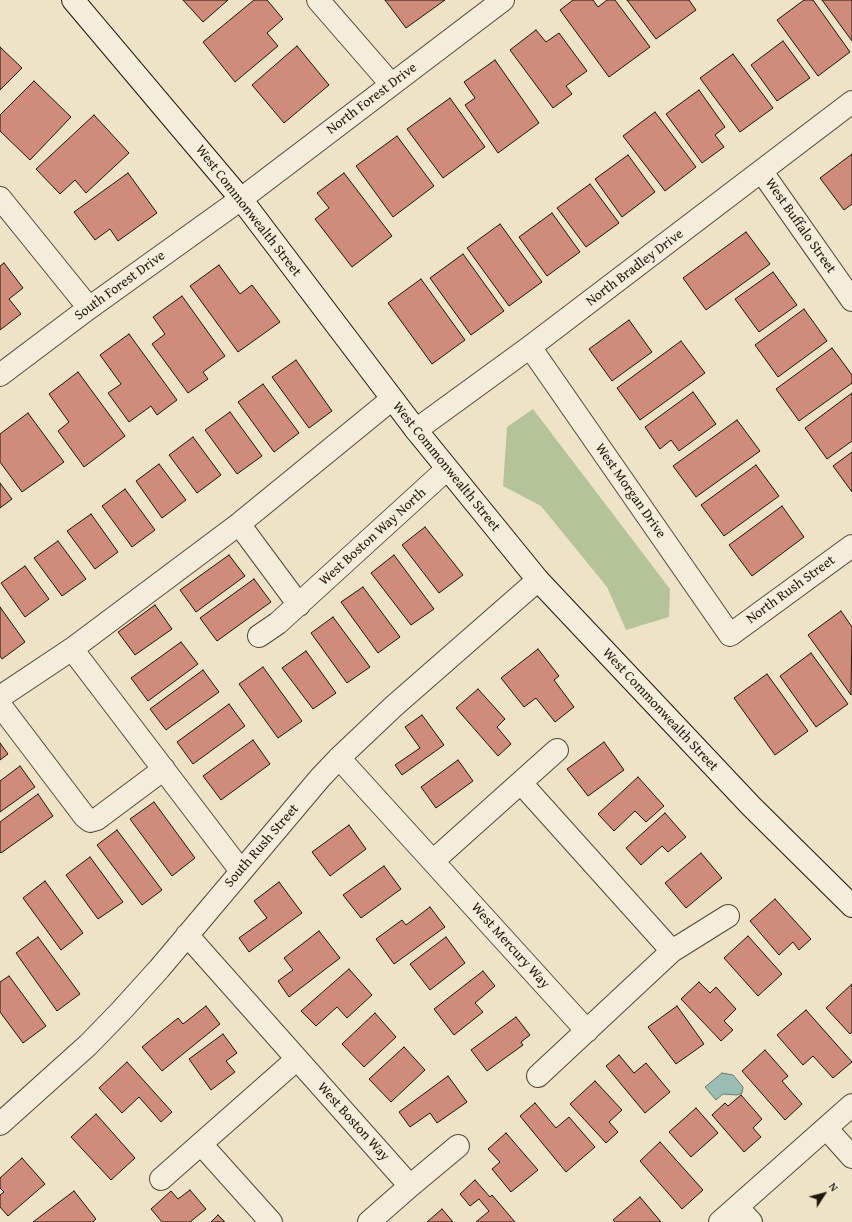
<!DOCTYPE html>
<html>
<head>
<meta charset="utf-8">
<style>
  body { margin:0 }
  #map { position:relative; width:852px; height:1222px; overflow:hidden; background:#efe3c7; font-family:"Gentium Book Plus",serif }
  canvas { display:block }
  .north { position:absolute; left:804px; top:1174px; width:40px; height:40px; -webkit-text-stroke:3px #f5eddb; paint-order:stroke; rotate:54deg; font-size:11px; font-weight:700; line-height:16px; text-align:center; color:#1f1509 }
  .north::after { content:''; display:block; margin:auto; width:14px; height:18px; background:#1f1509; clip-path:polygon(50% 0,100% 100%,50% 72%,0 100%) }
</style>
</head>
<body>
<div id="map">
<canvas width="852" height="1222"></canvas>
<div class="north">N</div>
</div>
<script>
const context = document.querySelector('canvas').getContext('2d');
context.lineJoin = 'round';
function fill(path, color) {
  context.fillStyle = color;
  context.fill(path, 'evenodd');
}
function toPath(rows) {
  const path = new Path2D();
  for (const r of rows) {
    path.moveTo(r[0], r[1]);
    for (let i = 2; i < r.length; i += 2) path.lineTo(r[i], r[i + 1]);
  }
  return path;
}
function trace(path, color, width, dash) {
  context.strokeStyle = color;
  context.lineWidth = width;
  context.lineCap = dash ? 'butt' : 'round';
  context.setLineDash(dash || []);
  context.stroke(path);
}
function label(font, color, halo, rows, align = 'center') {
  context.font = font + ' "Gentium Book Plus",serif';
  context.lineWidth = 3.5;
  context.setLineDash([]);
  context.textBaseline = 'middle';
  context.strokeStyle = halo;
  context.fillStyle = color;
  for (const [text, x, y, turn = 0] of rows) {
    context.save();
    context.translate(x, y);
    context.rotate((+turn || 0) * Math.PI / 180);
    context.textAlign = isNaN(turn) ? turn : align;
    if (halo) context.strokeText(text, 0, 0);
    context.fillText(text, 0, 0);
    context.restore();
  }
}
const green = toPath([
  [533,409,670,589,669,617,626,630,607,587,541,506,503,486,507,427]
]);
const water = toPath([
  [722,1073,733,1075,743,1087,742,1093,737,1095,723,1094,716,1100,705,1087,722,1073]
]);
const building = toPath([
  [183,0,228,0,203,22,183,0],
  [254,0,267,0,283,19,267,33,278,46,235,82,203,42,254,0],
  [385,0,445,0,406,28,385,0],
  [573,0,593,0,598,7,607,0,615,0,650,47,609,77,560,10,573,0],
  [627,0,689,0,696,10,656,39,627,0],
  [804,0,813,0,850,52,818,76,777,20,804,0],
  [822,0,852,0,852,41,822,0],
  [536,30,546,42,559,33,587,71,566,86,572,94,553,108,510,50,536,30],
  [783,41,810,78,777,101,751,65,783,41],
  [297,46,329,85,284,123,252,85,297,46],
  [0,47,22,68,0,90,0,47],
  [733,54,773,108,740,132,700,78,733,54],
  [495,60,539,123,498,153,465,105,475,98,464,82,495,60],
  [34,81,71,117,30,160,0,131,0,115,34,81],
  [699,90,725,127,715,135,724,147,702,163,666,114,699,90],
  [450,98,485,147,443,178,407,129,450,98],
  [655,112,696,167,665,191,623,136,655,112],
  [94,115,129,153,86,193,75,180,60,194,36,169,94,115],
  [397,136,434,186,393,217,356,166,397,136],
  [852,154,852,204,844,210,820,178,852,154],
  [628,155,655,192,622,217,595,179,628,155],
  [128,173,157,213,118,241,110,229,95,240,74,212,128,173],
  [344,173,392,236,352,267,315,219,329,208,317,193,344,173],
  [590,184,619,223,586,247,557,208,590,184],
  [552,213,580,252,547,276,519,237,552,213],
  [500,224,542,282,509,306,467,248,500,224],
  [746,232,770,264,706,310,683,278,746,232],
  [463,254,504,311,471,335,430,278,463,254],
  [4,263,23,288,9,299,21,314,0,330,0,266,4,263],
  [219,265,240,294,252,285,280,322,238,352,190,286,219,265],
  [773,272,797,305,759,332,735,299,773,272],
  [421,279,465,340,432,364,388,303,421,279],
  [182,296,225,356,203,372,208,379,188,393,152,344,165,334,153,317,182,296],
  [804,309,827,341,778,377,755,345,804,309],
  [629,320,652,352,612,381,589,349,629,320],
  [129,334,177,400,157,415,151,406,129,422,108,393,121,384,100,355,129,334],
  [681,341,705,373,640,420,617,388,681,341],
  [832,348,852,375,852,383,799,421,776,389,832,348],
  [296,360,332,411,309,428,272,377,296,360],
  [78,372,125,436,84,467,58,431,69,422,49,394,78,372],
  [263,384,299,433,274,452,238,402,263,384],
  [693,392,716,424,679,451,671,440,660,449,645,427,693,392],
  [852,393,852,441,827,459,805,428,852,393],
  [230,412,262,456,237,474,205,430,230,412],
  [28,413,64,462,22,492,0,462,0,434,28,413],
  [737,420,760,451,696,497,673,466,737,420],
  [193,437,221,475,197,493,169,455,193,437],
  [852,452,852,492,833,466,852,452],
  [159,464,186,500,162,518,136,481,159,464],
  [756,465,779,496,724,536,701,505,756,465],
  [0,483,12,499,0,508,0,483],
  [125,489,155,530,132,547,102,506,125,489],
  [782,506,804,537,752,576,729,545,782,506],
  [91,514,118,552,95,569,67,531,91,514],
  [425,527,463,575,439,593,402,545,425,527],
  [58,541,86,579,62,596,34,558,58,541],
  [229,555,245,576,196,612,180,590,229,555],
  [394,555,434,609,411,625,371,573,394,555],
  [25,566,49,599,25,617,1,583,25,566],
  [254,579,271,602,217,641,200,618,254,579],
  [363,587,400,637,378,653,341,602,363,587],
  [155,605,172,629,135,655,118,632,155,605],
  [0,607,25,642,2,659,0,656,0,607],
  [841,611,852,627,851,695,808,635,841,611],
  [333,617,370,667,347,683,311,633,333,617],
  [181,642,198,664,148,701,131,678,181,642],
  [538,649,559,676,554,680,574,707,555,722,536,698,524,707,501,678,538,649],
  [306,651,336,693,313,709,282,668,306,651],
  [811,653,848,704,816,727,780,676,811,653],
  [263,667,302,721,278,738,239,684,263,667],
  [203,670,219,692,166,730,150,709,203,670],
  [767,674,808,731,775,755,734,698,767,674],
  [478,689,505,719,497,727,511,744,498,756,456,708,478,689],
  [229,704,245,726,193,764,177,742,229,704],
  [422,715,444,745,402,775,395,765,420,748,405,727,422,715],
  [253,740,270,764,221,800,203,776,253,740],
  [604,742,624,770,588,796,567,769,604,742],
  [0,743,8,754,0,760,0,743],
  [458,760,473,781,436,808,421,787,458,760],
  [20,766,35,787,0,812,0,781,20,766],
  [638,777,664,806,646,822,635,811,614,831,598,814,638,777],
  [38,794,53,816,1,853,0,852,0,822,38,794],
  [154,802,195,858,172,876,130,819,154,802],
  [665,813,686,837,668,852,662,846,641,865,626,848,665,813],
  [349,825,366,849,330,876,312,852,349,825],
  [117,830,162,890,142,905,97,845,117,830],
  [701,853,722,878,686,908,665,883,701,853],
  [90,857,123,902,98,919,66,875,90,857],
  [384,866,401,889,361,918,343,895,384,866],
  [45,881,83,933,61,950,23,898,45,881],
  [279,882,302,913,249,952,239,938,267,918,254,901,279,882],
  [775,899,811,939,799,950,793,942,779,955,750,921,775,899],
  [430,907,445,927,394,964,376,939,402,920,406,925,430,907],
  [319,931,340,958,289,997,278,981,293,970,284,958,319,931],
  [748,936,782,974,758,996,724,958,748,936],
  [38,937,80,994,57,1011,16,953,38,937],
  [446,937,465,963,430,990,410,964,446,937],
  [349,969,372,995,347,1018,337,1007,316,1026,301,1011,349,969],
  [483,971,495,986,475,1003,483,1012,454,1035,434,1009,483,971],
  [9,976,46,1026,23,1043,0,1012,0,982,9,976],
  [699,982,710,993,716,987,736,1009,724,1021,733,1030,721,1041,681,999,699,982],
  [852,984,852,1032,850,1034,826,1008,852,984],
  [206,1006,220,1024,162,1071,142,1047,178,1018,183,1024,206,1006],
  [677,1006,704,1044,676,1064,648,1027,677,1006],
  [806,1010,852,1062,833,1078,813,1056,803,1065,777,1035,806,1010],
  [375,1013,396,1037,364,1067,342,1044,375,1013],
  [516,1017,530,1035,521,1042,523,1045,487,1071,471,1050,516,1017],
  [223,1034,237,1053,226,1061,235,1072,211,1090,189,1059,223,1034],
  [404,1047,425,1070,391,1102,369,1079,404,1047],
  [765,1050,788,1076,782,1081,802,1104,785,1120,742,1071,765,1050],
  [619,1055,634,1073,646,1063,670,1092,645,1113,606,1066,619,1055],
  [127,1062,172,1112,161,1122,139,1097,122,1113,99,1088,127,1062],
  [448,1076,467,1102,437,1123,430,1113,410,1127,399,1112,448,1076],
  [595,1081,622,1110,609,1122,618,1132,606,1143,570,1104,595,1081],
  [741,1095,762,1119,753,1128,761,1137,744,1152,712,1115,725,1103,728,1106,741,1095],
  [535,1103,556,1128,569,1117,595,1147,566,1172,520,1116,535,1103],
  [696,1108,718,1133,691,1157,669,1132,696,1108],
  [96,1114,135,1158,111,1180,71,1137,96,1114],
  [506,1133,538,1170,511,1192,492,1169,500,1162,488,1149,506,1133],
  [660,1142,703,1190,682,1209,640,1161,660,1142],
  [22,1158,45,1184,8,1216,0,1207,0,1195,4,1192,0,1188,0,1178,22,1158],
  [475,1180,490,1197,492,1195,515,1222,476,1222,489,1211,479,1199,470,1206,460,1194,475,1180],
  [190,1190,206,1209,190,1222,162,1222,151,1209,171,1191,178,1199,190,1190],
  [74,1191,96,1219,93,1222,33,1222,74,1191],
  [640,1197,661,1222,615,1222,613,1220,640,1197],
  [442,1209,453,1222,427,1222,442,1209],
  [218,1215,225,1222,211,1222,218,1215]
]);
const street = toPath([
  [318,0,391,84],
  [762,172,852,300],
  [0,198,89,308],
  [530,347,730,635,852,546],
  [0,375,89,308,241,199,503,0],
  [416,430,530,347,852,102],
  [239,524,299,605],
  [259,636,278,623,447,469],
  [72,649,241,871],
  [0,697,72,649,239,524,392,399],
  [0,705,85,817,90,821,97,819,164,769],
  [339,758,587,1031],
  [521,783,672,951],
  [433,861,557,750],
  [187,935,410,1186],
  [538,1076,672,951,728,916],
  [0,1124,88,1045,121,1011,159,969,320,778,339,758,394,706,538,580],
  [826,1128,852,1157],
  [201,1144,271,1222],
  [161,1179,297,1059],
  [737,1207,751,1222],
  [369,1222,410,1186,458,1146],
  [720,1222,852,1105]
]);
const secondary = toPath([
  [73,0,241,199,416,430,538,580,751,806,852,906]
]);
const streetNames = [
  ["North Forest Drive",372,99,-37],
  ["West Commonwealth Street",248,211,52],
  ["West Buffalo Street",800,226,55],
  ["North Bradley Drive",635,268,-37],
  ["South Forest Drive",120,286,-36],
  ["West Commonwealth Street",446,467,51],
  ["West Morgan Drive",630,491,55],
  ["West Boston Way North",373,537,-42],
  ["North Rush Street",791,590,-36],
  ["West Commonwealth Street",660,710,47],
  ["South Rush Street",262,846,-49],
  ["West Mercury Way",510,946,48],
  ["West Boston Way",353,1122,48]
];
fill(green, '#b5c498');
fill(water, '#9abeb6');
trace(water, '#697a71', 1);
fill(building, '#d08c7b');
trace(building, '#1f1509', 1);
trace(street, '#534838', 24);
trace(secondary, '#1f1509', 24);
trace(street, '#f5eddb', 22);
trace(secondary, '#f5eddb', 22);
label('14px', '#1f1509', '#f5eddb', streetNames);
</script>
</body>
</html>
